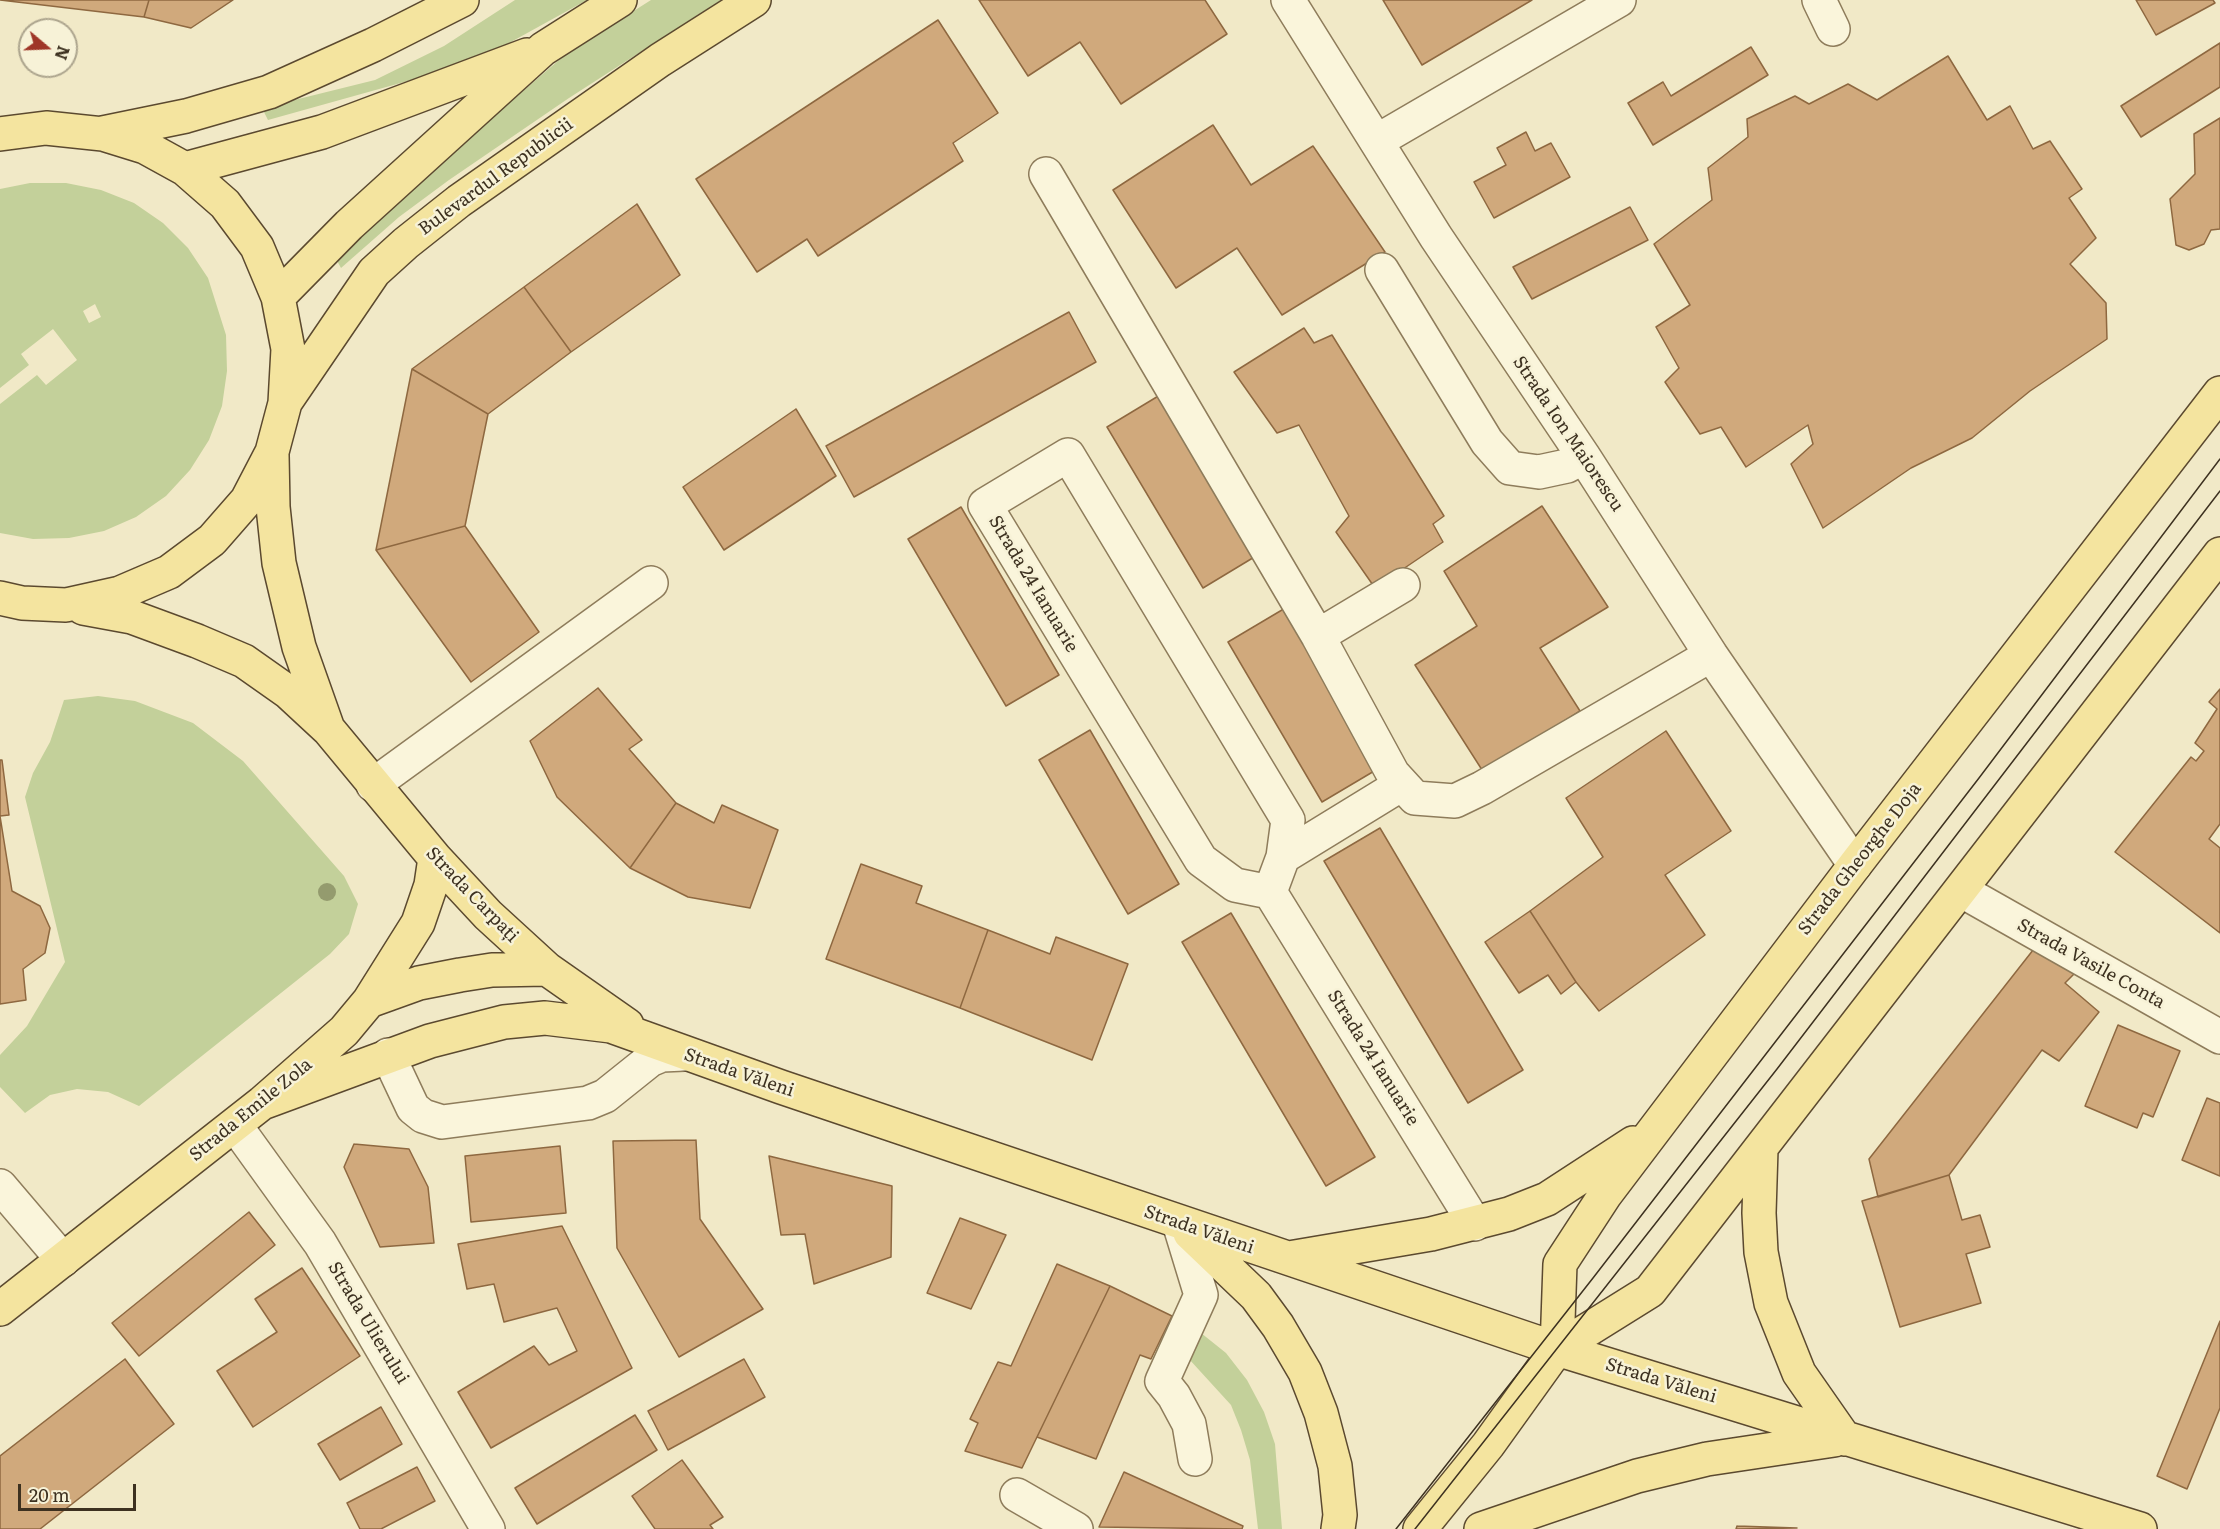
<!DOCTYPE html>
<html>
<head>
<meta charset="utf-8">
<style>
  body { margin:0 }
  #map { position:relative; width:2220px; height:1529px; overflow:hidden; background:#f1e9c7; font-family:Literata,serif }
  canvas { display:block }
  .north { position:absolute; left:18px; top:18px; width:60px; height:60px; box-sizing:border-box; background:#f7f2d7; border:2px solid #ada58e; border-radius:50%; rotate:109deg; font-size:16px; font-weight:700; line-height:24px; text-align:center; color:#3d3120 }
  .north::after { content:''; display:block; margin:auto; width:21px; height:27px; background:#9f3628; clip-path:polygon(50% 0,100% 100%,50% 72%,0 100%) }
  .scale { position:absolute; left:18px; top:1484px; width:118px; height:27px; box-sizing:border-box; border:3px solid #3d3120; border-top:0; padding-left:8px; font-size:18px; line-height:21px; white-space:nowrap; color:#3d3120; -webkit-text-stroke:4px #f7f2d7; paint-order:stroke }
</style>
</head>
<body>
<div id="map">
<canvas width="2220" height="1529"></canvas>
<div class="north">N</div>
<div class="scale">20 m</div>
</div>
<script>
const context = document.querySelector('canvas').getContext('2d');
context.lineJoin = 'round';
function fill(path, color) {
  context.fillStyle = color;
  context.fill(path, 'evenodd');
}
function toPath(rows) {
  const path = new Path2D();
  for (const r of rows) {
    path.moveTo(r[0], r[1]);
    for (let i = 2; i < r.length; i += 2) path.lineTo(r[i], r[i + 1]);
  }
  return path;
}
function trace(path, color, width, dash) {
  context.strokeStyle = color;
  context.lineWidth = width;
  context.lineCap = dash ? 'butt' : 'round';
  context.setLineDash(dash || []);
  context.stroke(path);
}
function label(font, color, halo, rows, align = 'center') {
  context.font = font + ' Literata,serif';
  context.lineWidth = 5;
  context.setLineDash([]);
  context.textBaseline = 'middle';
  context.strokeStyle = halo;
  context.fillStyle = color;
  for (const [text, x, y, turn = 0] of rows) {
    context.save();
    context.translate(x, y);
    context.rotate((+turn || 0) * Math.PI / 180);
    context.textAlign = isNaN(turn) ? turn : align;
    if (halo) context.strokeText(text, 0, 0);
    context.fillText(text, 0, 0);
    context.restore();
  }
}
const green = toPath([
  [515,0,587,0,491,53,415,79,268,120,262,108,375,80,444,46],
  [651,0,721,0,569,98,449,180,399,217,341,268,335,257,371,222,566,54],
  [30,183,66,183,101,190,134,203,163,223,188,248,208,278,226,335,227,371,222,406,209,440,190,470,166,496,136,517,104,531,69,538,33,539,0,533,0,404,37,375,46,385,77,360,53,329,21,354,29,365,0,388,0,189],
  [95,304,101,317,89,323,83,311],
  [98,696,135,701,193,723,243,761,344,876,358,904,349,934,330,954,139,1106,108,1092,77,1089,50,1095,25,1113,0,1087,0,1055,27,1026,65,962,25,797,33,773,50,742,64,700],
  [1201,1333,1226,1353,1247,1380,1264,1412,1275,1444,1282,1529,1258,1529,1250,1460,1241,1430,1231,1405,1189,1359]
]);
const building = toPath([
  [0,0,149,0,144,17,0,0],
  [149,0,233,0,191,28,144,17,149,0],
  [979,0,1205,0,1227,34,1121,104,1080,42,1028,76,979,0],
  [1383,0,1532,0,1422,65,1383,0],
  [2136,0,2213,0,2215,3,2156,35,2136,0],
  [938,20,998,113,953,143,963,161,818,256,807,239,757,272,696,179,938,20],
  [2220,43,2220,87,2141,137,2121,106,2220,43],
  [1751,47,1768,75,1653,145,1628,103,1663,82,1671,96,1751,47],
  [1948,56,1987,120,2010,106,2033,149,2050,141,2082,189,2069,198,2096,238,2070,264,2106,303,2107,339,2030,391,1972,438,1911,468,1823,528,1791,464,1813,444,1808,425,1746,467,1721,427,1700,434,1665,382,1679,368,1656,327,1690,305,1654,244,1712,200,1708,168,1748,137,1747,119,1795,96,1809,104,1848,84,1877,100,1948,56],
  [2220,118,2220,229,2211,230,2204,244,2189,250,2176,245,2170,199,2195,174,2194,134,2220,118],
  [1213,125,1251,185,1313,146,1385,252,1282,315,1237,248,1176,288,1113,190,1213,125],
  [1526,132,1535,151,1551,143,1570,177,1494,218,1474,182,1506,165,1497,148,1526,132],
  [637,204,680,275,571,352,524,287,637,204],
  [1630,207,1648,240,1532,299,1513,267,1630,207],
  [524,287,571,352,488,414,412,369,524,287],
  [1069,312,1096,362,854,497,826,446,1069,312],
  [1304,328,1314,343,1332,335,1444,516,1433,524,1443,542,1375,588,1336,532,1349,516,1299,425,1277,433,1234,372,1304,328],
  [412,369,488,414,465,526,376,550,412,369],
  [1160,395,1256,556,1203,588,1107,427,1160,395],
  [796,409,836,476,724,550,683,487,796,409],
  [1542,506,1608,607,1540,648,1580,711,1484,773,1415,665,1477,626,1444,571,1542,506],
  [961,507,1059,675,1006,706,908,539,961,507],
  [465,526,539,632,471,682,376,550,465,526],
  [1287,607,1381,767,1322,802,1228,642,1287,607],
  [598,688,642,740,629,749,676,803,630,868,557,797,530,741,598,688],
  [2220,689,2220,824,2209,839,2220,848,2220,933,2115,852,2191,757,2196,761,2204,751,2195,743,2217,709,2209,702,2220,689],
  [1090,730,1179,884,1128,914,1039,760,1090,730],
  [1666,731,1731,831,1665,875,1705,935,1599,1011,1576,982,1530,911,1603,857,1566,798,1666,731],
  [0,760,2,760,9,815,0,816,0,760],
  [676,803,714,823,722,805,778,830,750,908,688,897,630,868,676,803],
  [0,816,12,891,40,906,50,928,45,953,23,969,26,1000,0,1004,0,816],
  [1380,828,1523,1070,1468,1103,1324,861,1380,828],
  [861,864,922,886,916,903,988,930,960,1008,826,959,861,864],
  [1530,911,1576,982,1561,994,1548,975,1519,993,1485,942,1530,911],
  [1231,913,1375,1157,1326,1186,1182,942,1231,913],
  [988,930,1050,954,1056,937,1128,964,1092,1060,960,1008,988,930],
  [2037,945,2075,973,2065,983,2099,1012,2059,1061,2042,1050,1949,1175,1878,1197,1869,1159,2037,945],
  [2118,1025,2180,1051,2153,1117,2143,1113,2137,1128,2085,1106,2118,1025],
  [2207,1098,2220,1103,2220,1176,2182,1160,2207,1098],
  [696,1140,700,1219,763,1309,679,1357,617,1248,613,1141,696,1140],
  [354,1144,409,1149,428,1187,434,1243,380,1247,344,1167,354,1144],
  [560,1146,566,1213,471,1222,465,1156,560,1146],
  [769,1156,892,1186,891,1257,814,1284,805,1234,781,1235,769,1156],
  [1949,1175,1962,1220,1980,1215,1990,1247,1966,1254,1981,1303,1900,1327,1862,1201,1949,1175],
  [249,1212,275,1245,139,1356,112,1323,249,1212],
  [960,1218,1006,1235,971,1309,927,1293,960,1218],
  [562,1226,632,1368,491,1448,458,1392,534,1346,549,1365,577,1351,557,1308,504,1322,494,1284,467,1289,458,1244,562,1226],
  [1057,1264,1110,1286,1022,1468,965,1451,978,1423,970,1419,998,1362,1011,1366,1057,1264],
  [302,1268,360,1356,253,1427,217,1371,277,1332,255,1299,302,1268],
  [1110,1286,1172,1316,1151,1359,1140,1355,1096,1459,1037,1437,1110,1286],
  [2220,1321,2220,1408,2187,1489,2157,1476,2220,1321],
  [125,1359,174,1424,40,1529,0,1529,0,1456,125,1359],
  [744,1359,765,1397,668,1450,648,1411,744,1359],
  [381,1407,402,1444,340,1480,318,1444,381,1407],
  [635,1415,657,1450,537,1524,515,1488,635,1415],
  [682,1460,723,1517,710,1525,713,1529,655,1529,632,1496,682,1460],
  [417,1467,435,1501,381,1529,360,1529,347,1503,417,1467],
  [1124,1472,1243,1526,1242,1529,1099,1527,1124,1472],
  [1737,1526,1797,1528,1736,1529,1737,1526]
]);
const minor = toPath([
  [1288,0,1436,237,1584,457,1711,655,1855,865],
  [1819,0,1833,29],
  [1377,141,1619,0],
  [1046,174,1318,636,1393,774,1415,798,1455,801,1482,788,1711,655],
  [1382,270,1487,442,1510,468,1539,472,1567,466,1584,457],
  [1318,636,1403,585],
  [373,785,651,583],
  [1283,857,1402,784],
  [1962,891,2220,1037],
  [1270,892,1235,885,1201,860,985,505,1068,455,1288,820,1283,857,1270,892,1475,1224],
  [388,1055,413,1108,423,1116,442,1122,588,1103,605,1096,650,1060,662,1055,684,1054],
  [235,1125,320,1243,488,1529],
  [0,1186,63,1260],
  [1179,1223,1201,1295,1162,1381,1174,1396,1189,1424,1195,1459],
  [1017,1495,1076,1529]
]);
const major = toPath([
  [103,133,186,116,269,92,373,45,462,0],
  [0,134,46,128,103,134,145,147,185,169,225,204,257,247,278,297,288,349,285,403,272,452,247,500,212,540,169,572,120,593,66,605,22,603,0,598],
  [185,169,322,132,527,55],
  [278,297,349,225,543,49,620,0],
  [286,401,374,272,406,243,459,201,660,60,754,0],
  [272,455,273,507,279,563,299,647,327,726],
  [83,608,132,617,197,641,244,661,288,692,329,730,435,858,488,915,547,969,627,1025],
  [369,1001,419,983,460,975,492,970,547,969],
  [262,1103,430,1041,504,1022,545,1018,611,1026,781,1087,1557,1349,2140,1529],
  [1761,1149,1759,1213,1761,1252,1771,1303,1799,1373,1845,1439],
  [1190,1233,1256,1296,1278,1326,1305,1372,1321,1413,1335,1466,1340,1515,1338,1529],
  [1289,1258,1431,1234,1509,1214,1547,1199,1633,1143],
  [0,1309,262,1103,344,1031,369,1001,418,923,431,885,435,858],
  [1557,1349,1560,1264,1605,1195,1855,865,2220,393],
  [1420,1529,1488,1445,1557,1349,1650,1291,2220,554],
  [1481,1529,1637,1476,1707,1459,1834,1440]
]);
const tram = toPath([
  [1396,1529,1593,1278,1979,778,2220,459],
  [1415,1529,1777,1069,2220,491]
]);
const trees = [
  [327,892]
];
const streetNames = [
  ["Bulevardul Republicii",496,177,-36],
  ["Strada Ion Maiorescu",1568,434,56],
  ["Strada 24 Ianuarie",1033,584,59],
  ["Strada Gheorghe Doja",1860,859,-52],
  ["Strada Carpați",472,895,46],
  ["Strada Vasile Conta",2091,964,29],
  ["Strada 24 Ianuarie",1373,1058,58],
  ["Strada Văleni",739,1073,19],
  ["Strada Emile Zola",251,1110,-39],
  ["Strada Văleni",1199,1230,19],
  ["Strada Ulierului",368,1323,59],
  ["Strada Văleni",1661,1381,17]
];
fill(green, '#c3d09a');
fill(building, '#d0a97c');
trace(building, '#8e6840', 1.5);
trace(minor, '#8e7c5b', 36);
trace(major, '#5b492f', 36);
trace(minor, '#faf5db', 33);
trace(major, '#f4e49f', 33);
trace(tram, '#3d3120', 1.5);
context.fillStyle = '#949b6e';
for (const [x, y] of trees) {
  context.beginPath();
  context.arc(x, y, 9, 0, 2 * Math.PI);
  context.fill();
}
label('18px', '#3d3120', '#f7f2d7', streetNames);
</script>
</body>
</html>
